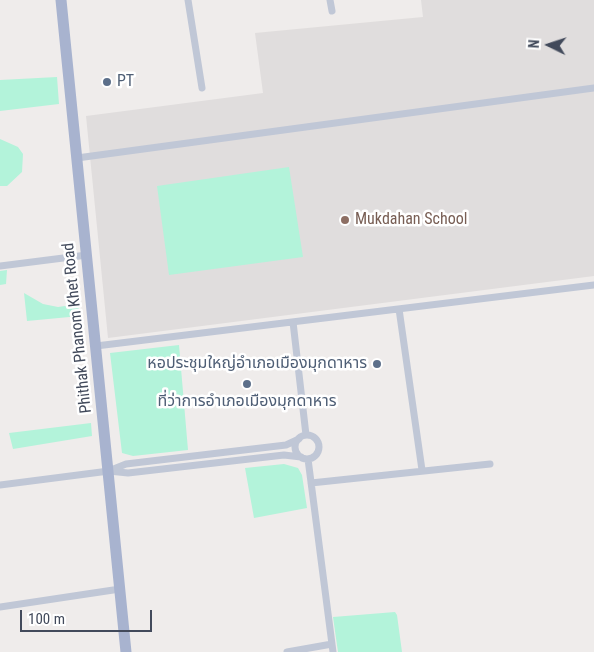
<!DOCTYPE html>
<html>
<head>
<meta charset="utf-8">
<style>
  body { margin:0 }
  #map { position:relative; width:594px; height:652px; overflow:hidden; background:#efeceb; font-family:"Roboto Condensed",sans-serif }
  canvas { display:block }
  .north { position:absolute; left:524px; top:20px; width:50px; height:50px; -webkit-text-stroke:4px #fff; paint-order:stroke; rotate:274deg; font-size:14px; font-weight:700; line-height:20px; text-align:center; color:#424a5b }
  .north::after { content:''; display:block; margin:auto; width:18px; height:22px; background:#424a5b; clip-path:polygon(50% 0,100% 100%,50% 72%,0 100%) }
  .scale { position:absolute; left:20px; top:610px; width:132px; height:22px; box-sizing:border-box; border:2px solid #424a5b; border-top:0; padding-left:6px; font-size:15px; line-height:18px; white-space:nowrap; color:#424a5b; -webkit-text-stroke:4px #fff; paint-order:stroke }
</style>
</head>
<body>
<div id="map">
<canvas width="594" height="652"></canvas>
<div class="north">N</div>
<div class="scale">100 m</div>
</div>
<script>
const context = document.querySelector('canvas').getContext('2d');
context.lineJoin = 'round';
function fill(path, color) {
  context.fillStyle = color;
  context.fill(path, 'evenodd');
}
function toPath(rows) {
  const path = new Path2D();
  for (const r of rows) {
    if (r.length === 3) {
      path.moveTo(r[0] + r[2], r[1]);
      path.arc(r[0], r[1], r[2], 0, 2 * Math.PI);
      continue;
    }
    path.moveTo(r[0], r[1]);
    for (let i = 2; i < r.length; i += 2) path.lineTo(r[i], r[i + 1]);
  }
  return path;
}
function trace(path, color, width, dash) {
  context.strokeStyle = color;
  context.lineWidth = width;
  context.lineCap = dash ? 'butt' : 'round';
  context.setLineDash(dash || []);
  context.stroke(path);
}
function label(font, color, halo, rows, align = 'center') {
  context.font = font + ' "Roboto Condensed","Noto Sans Thai",sans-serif';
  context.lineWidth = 5;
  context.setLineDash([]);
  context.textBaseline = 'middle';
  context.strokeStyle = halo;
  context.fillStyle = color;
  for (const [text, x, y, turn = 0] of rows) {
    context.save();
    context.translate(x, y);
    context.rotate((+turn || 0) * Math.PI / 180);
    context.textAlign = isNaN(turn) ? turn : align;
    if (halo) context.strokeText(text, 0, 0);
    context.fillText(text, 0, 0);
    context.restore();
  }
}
const education = toPath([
  [421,0,594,0,594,276,108,338,86,116,263,93,255,33,423,17]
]);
const green = toPath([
  [57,77,59,104,0,111,0,80],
  [0,139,18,147,23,154,22,172,7,186,0,186],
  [289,167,303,257,169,275,157,186],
  [7,270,6,284,0,285,0,271],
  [24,293,43,304,58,307,78,304,80,316,27,321],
  [179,345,188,450,133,456,122,453,110,353],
  [91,423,92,436,13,449,9,433],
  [284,464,298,468,302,475,307,508,254,518,245,468],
  [395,612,397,615,402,652,338,652,333,617]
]);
const street = toPath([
  [188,0,202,88],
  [330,0,332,11],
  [77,158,594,88],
  [0,266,87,255],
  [399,309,422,470],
  [293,322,306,435],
  [96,346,594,285],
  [307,447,12],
  [308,459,333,652],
  [111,470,126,464,286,445,299,439],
  [311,483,490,464],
  [0,485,109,471,128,473,284,455,301,457],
  [0,607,120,589],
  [287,652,332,644]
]);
const primary = toPath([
  [61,0,126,652]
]);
const markers = [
  [107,82,5,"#5c6f8a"],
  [345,220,5,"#8d6e63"],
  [377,364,5,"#5c6f8a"],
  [247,384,5,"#5c6f8a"]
];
const serviceNames = [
  ["PT",117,82],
  ["หอประชุมใหญ่อำเภอเมืองมุกดาหาร",367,364,"right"],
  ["ที่ว่าการอำเภอเมืองมุกดาหาร",247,402,"center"]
];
const educationNames = [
  ["Mukdahan School",355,220]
];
const streetNames = [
  ["Phithak Phanom Khet Road",78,328,-96]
];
fill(education, '#e0dddd');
fill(green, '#b3f3da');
trace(street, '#c0c7d6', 7);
trace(primary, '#a8b3cf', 11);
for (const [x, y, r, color] of markers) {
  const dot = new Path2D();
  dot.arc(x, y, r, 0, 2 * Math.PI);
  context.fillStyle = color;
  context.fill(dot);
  trace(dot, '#fff', 2);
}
label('16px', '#4e5e75', '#fff', serviceNames, 'left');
label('16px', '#785e54', '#fff', educationNames, 'left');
label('16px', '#424a5b', '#fff', streetNames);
</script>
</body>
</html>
